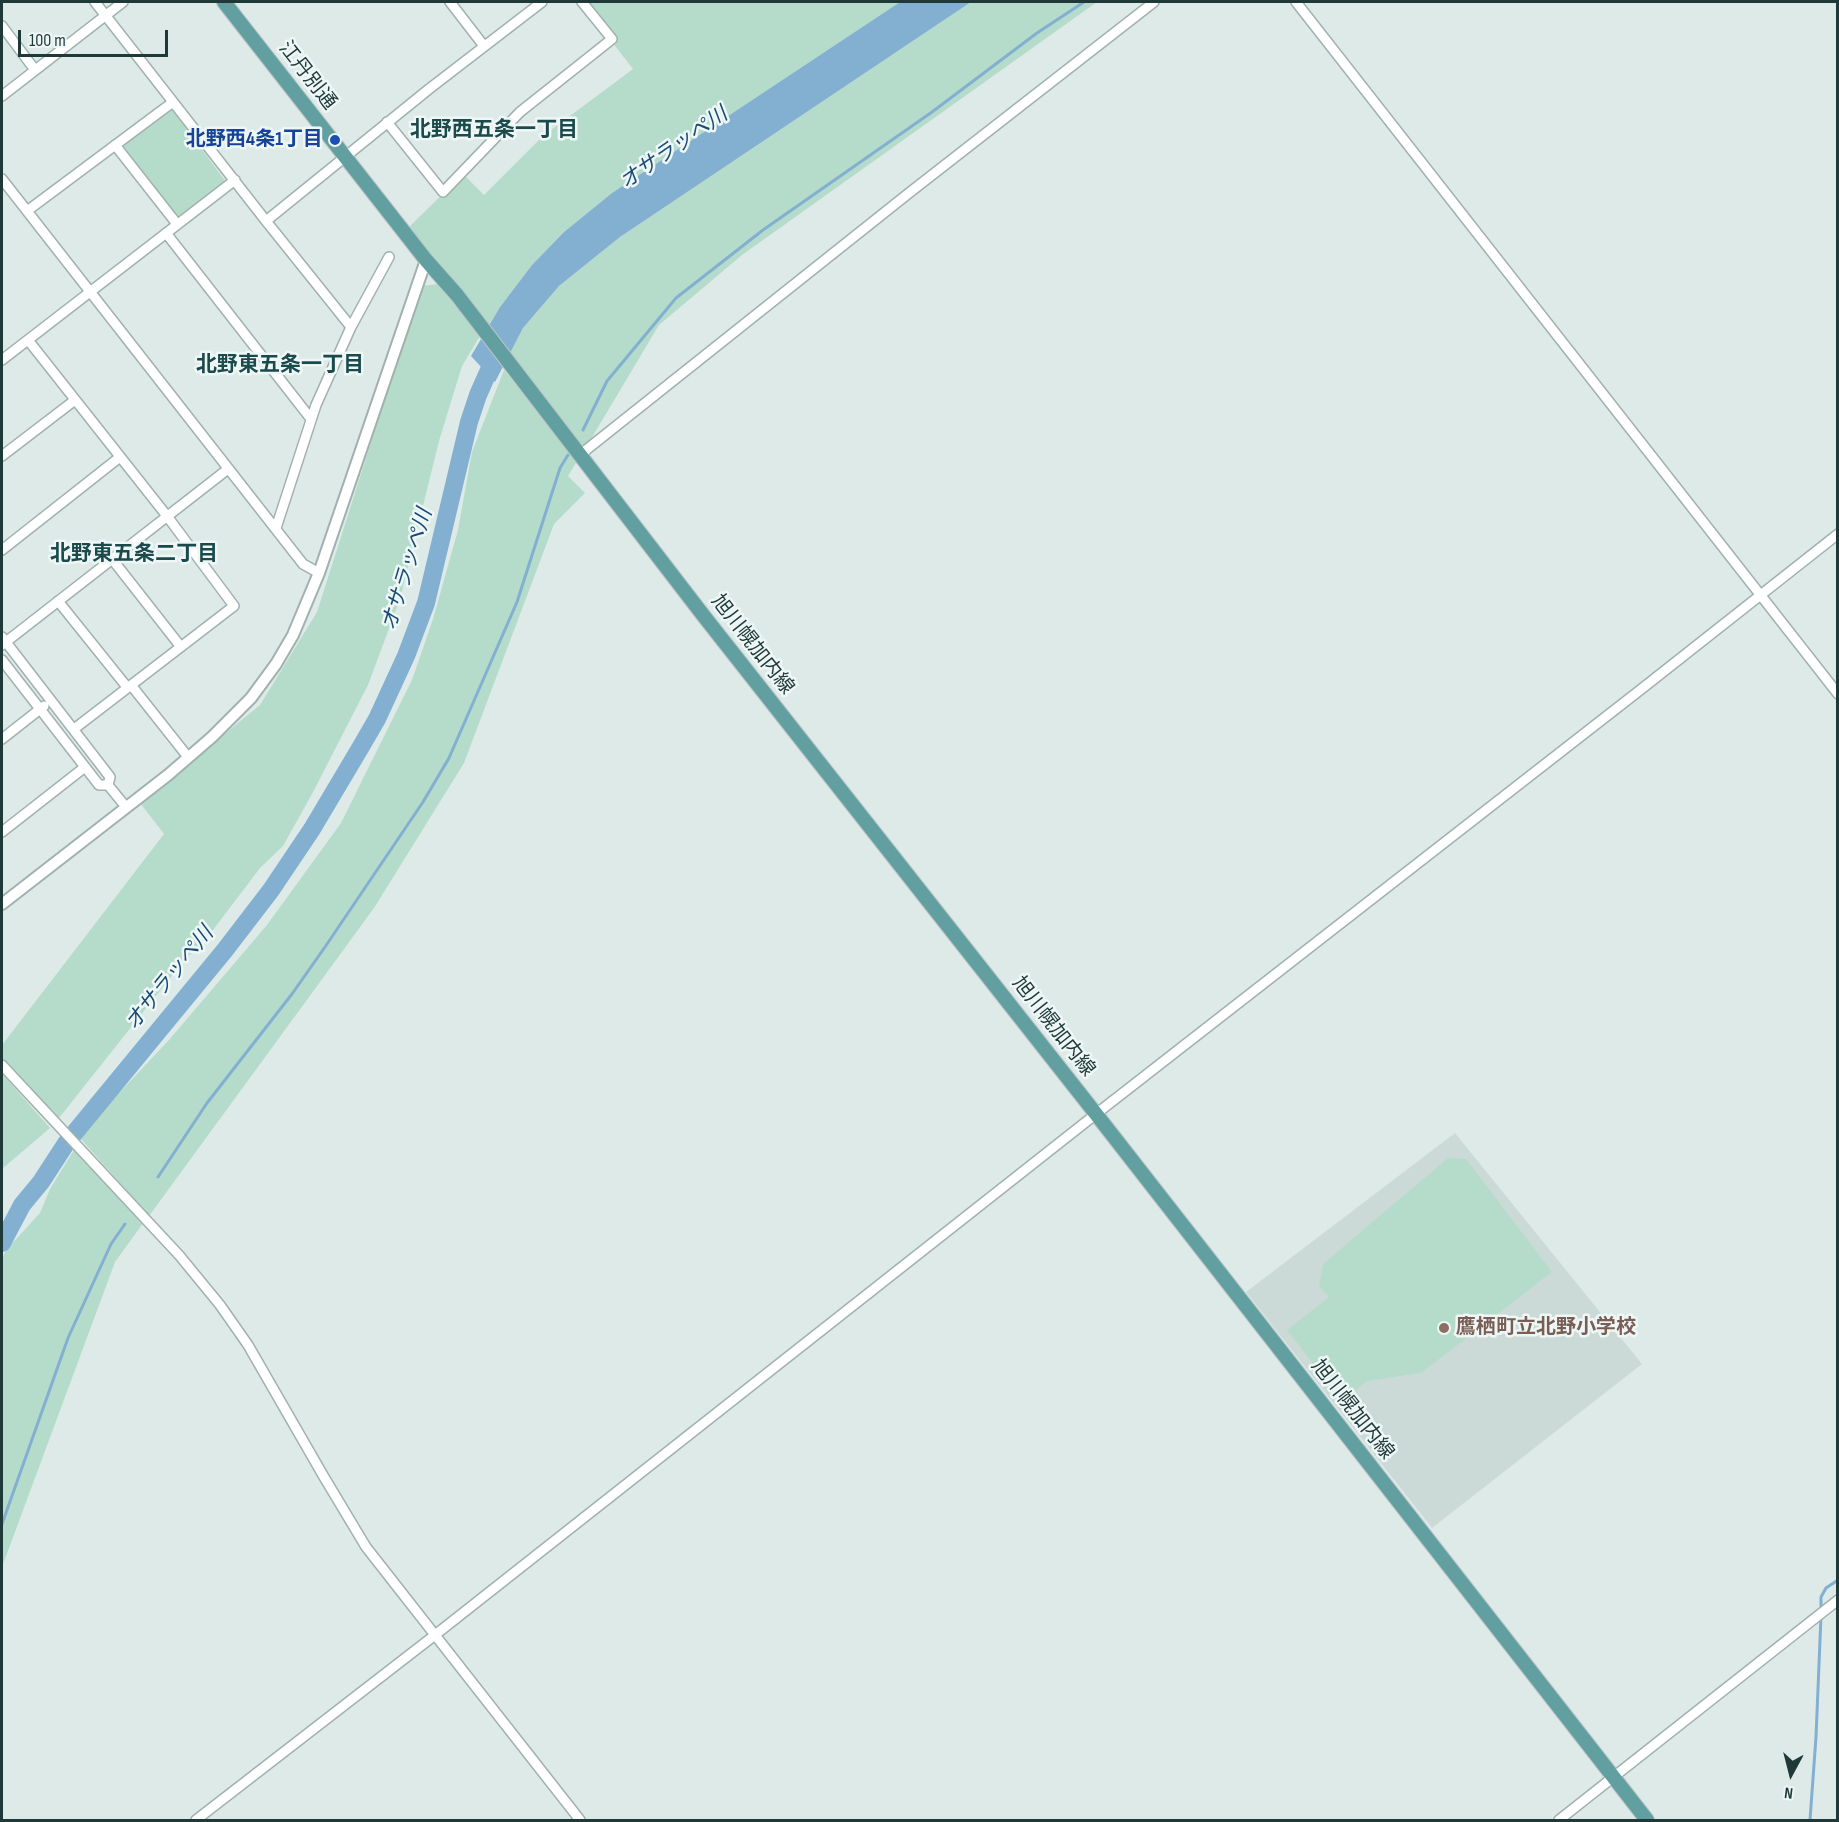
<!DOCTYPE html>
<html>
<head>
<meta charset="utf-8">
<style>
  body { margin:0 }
  #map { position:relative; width:1839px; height:1822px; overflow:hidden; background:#ddeae8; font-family:"Sofia Sans Condensed",sans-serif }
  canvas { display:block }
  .frame { position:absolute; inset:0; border:3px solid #1f3939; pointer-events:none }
  .north { position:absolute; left:1761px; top:1744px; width:60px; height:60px; -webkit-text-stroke:4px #eef7f5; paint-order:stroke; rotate:187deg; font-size:16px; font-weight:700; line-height:24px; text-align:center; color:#1f3939 }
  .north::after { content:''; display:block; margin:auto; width:21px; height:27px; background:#1f3939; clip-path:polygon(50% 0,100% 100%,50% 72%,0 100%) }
  .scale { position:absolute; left:18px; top:30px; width:150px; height:27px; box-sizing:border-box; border:3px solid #1f3939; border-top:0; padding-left:8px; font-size:18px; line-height:21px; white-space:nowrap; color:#1f3939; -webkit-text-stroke:4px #eef7f5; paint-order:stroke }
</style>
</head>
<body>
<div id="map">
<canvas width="1839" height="1822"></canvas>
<div class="frame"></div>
<div class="north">N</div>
<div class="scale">100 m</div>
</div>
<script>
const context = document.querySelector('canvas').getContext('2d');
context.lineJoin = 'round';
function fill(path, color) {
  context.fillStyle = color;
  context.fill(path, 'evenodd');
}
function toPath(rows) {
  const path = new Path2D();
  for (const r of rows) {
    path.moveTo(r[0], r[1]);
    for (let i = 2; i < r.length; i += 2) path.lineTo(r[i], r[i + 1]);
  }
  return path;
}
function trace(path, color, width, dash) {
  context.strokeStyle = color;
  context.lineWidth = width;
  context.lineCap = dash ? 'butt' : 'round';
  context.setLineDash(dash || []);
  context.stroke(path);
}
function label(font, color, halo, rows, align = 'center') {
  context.font = font + ' "Sofia Sans Condensed","Noto Sans JP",sans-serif';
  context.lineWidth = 5;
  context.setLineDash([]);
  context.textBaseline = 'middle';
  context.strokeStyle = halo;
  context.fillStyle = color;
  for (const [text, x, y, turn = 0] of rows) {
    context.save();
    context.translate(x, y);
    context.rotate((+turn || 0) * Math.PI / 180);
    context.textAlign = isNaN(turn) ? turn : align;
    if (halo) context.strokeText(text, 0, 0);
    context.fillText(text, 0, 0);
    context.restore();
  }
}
const built = toPath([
  [1455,1133,1642,1364,1432,1528,1246,1292]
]);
const green = toPath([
  [581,2,900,2,612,193,564,232,532,265,500,307,488,327,407,229,463,174,484,195,543,136,633,69],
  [971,2,1097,2,742,255,659,325,582,454,508,356,523,328,559,286,620,237],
  [171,108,226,182,177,218,122,144],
  [438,284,480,336,462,366,439,441,400,599,368,685,312,794,283,846,260,868,213,930,182,963,59,1118,2,1060,2,1045,164,834,140,803,260,705,317,612,421,286],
  [504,370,577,461,568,476,585,493,554,524,464,763,374,908,149,1216,81,1139,101,1112,169,1040,267,925,341,823,412,680,433,619,458,530,472,452],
  [2,1074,50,1128,2,1169],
  [74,1150,144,1222,115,1262,2,1567,2,1259,6,1250,40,1213,50,1189],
  [1448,1158,1466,1159,1552,1272,1421,1373,1367,1381,1342,1401,1287,1330,1329,1297,1319,1286,1323,1264]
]);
const water = toPath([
  [900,2,971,2,620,237,559,286,523,328,495,382,471,356,500,307,532,265,564,232,612,193]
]);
const stream = toPath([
  [583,430,607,381,676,298,763,230,932,112,1037,33,1084,2],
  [158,1177,207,1103,292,994,325,947,423,802,449,758,517,602,560,468,568,455],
  [2,1524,68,1338,111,1244,125,1224],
  [1821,1609,1821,1597,1826,1588,1838,1580],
  [1810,1820,1816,1737,1821,1616]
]);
const river = toPath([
  [2,1243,22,1205,41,1182,67,1142,225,950,271,890,312,829,359,750,377,719,406,656,426,603,469,422,478,395,497,352]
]);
const minor = toPath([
  [95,2,266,221,351,327],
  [450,2,484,46],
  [1296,2,1838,694],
  [2,26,35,70],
  [2,96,123,2],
  [387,122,443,192,520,112,612,39,582,2],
  [115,145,177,224],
  [2,179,303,564,319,573],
  [27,211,173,102],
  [266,221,429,89,542,2],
  [166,233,311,419],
  [28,340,167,516,234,606,74,729],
  [2,360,235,180],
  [581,454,909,193,1154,2],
  [2,456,75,400],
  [276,528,316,405,351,327,389,257],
  [2,550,120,457],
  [112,559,181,647],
  [58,601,127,687],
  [2,637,110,777,108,785,126,807],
  [2,645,228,469],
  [2,660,99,785,108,785],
  [131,685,188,757],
  [2,739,44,706],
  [2,832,85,767],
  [2,1065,179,1255,220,1305,248,1345,324,1477,366,1547,580,1820],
  [196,1820,435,1635,1096,1114,1644,687,1838,534],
  [1559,1820,1838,1600]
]);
const tertiary = toPath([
  [2,904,168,775,212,737,251,698,276,664,293,635,319,573,426,260]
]);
const primary = toPath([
  [224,2,426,260,457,295,703,615,1096,1114,1647,1820]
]);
const markers = [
  [335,140,6,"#1a4fb4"],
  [1444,1328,6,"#8d6e63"]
];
const streetNames = [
  ["江丹別通",307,76,52],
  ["旭川幌加内線",752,645,52],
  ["旭川幌加内線",1053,1027,52],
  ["旭川幌加内線",1352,1410,52]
];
const transitNames = [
  ["北野西4条1丁目",323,140]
];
const educationNames = [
  ["鷹栖町立北野小学校",1456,1328]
];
const neighbourhoodNames = [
  ["北野西五条一丁目",494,131],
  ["北野東五条一丁目",280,366],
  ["北野東五条二丁目",134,555]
];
const waterNames = [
  ["オサラッペ川",674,149,-35],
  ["オサラッペ川",408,570,-73],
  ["オサラッペ川",170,979,-51]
];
fill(built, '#ccdad7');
fill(green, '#b5dccb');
fill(water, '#83afd1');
trace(stream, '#83afd1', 3);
trace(river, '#83afd1', 18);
trace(minor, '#a0b1b0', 12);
trace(tertiary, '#a0b1b0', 14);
trace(primary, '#bcc4c4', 16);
trace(minor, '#fff', 9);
trace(tertiary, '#fff', 10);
trace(primary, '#619fa1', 14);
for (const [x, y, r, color] of markers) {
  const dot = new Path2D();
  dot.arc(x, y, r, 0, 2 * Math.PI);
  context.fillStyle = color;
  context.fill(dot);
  trace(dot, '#eef7f5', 2);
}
label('20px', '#1f3939', '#eef7f5', streetNames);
label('bold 20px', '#164399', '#eef7f5', transitNames, 'right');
label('bold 20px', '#785e54', '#eef7f5', educationNames, 'left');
label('bold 21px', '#1b4a4c', '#eef7f5', neighbourhoodNames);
label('italic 21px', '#184c76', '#eef7f5', waterNames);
</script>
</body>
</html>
